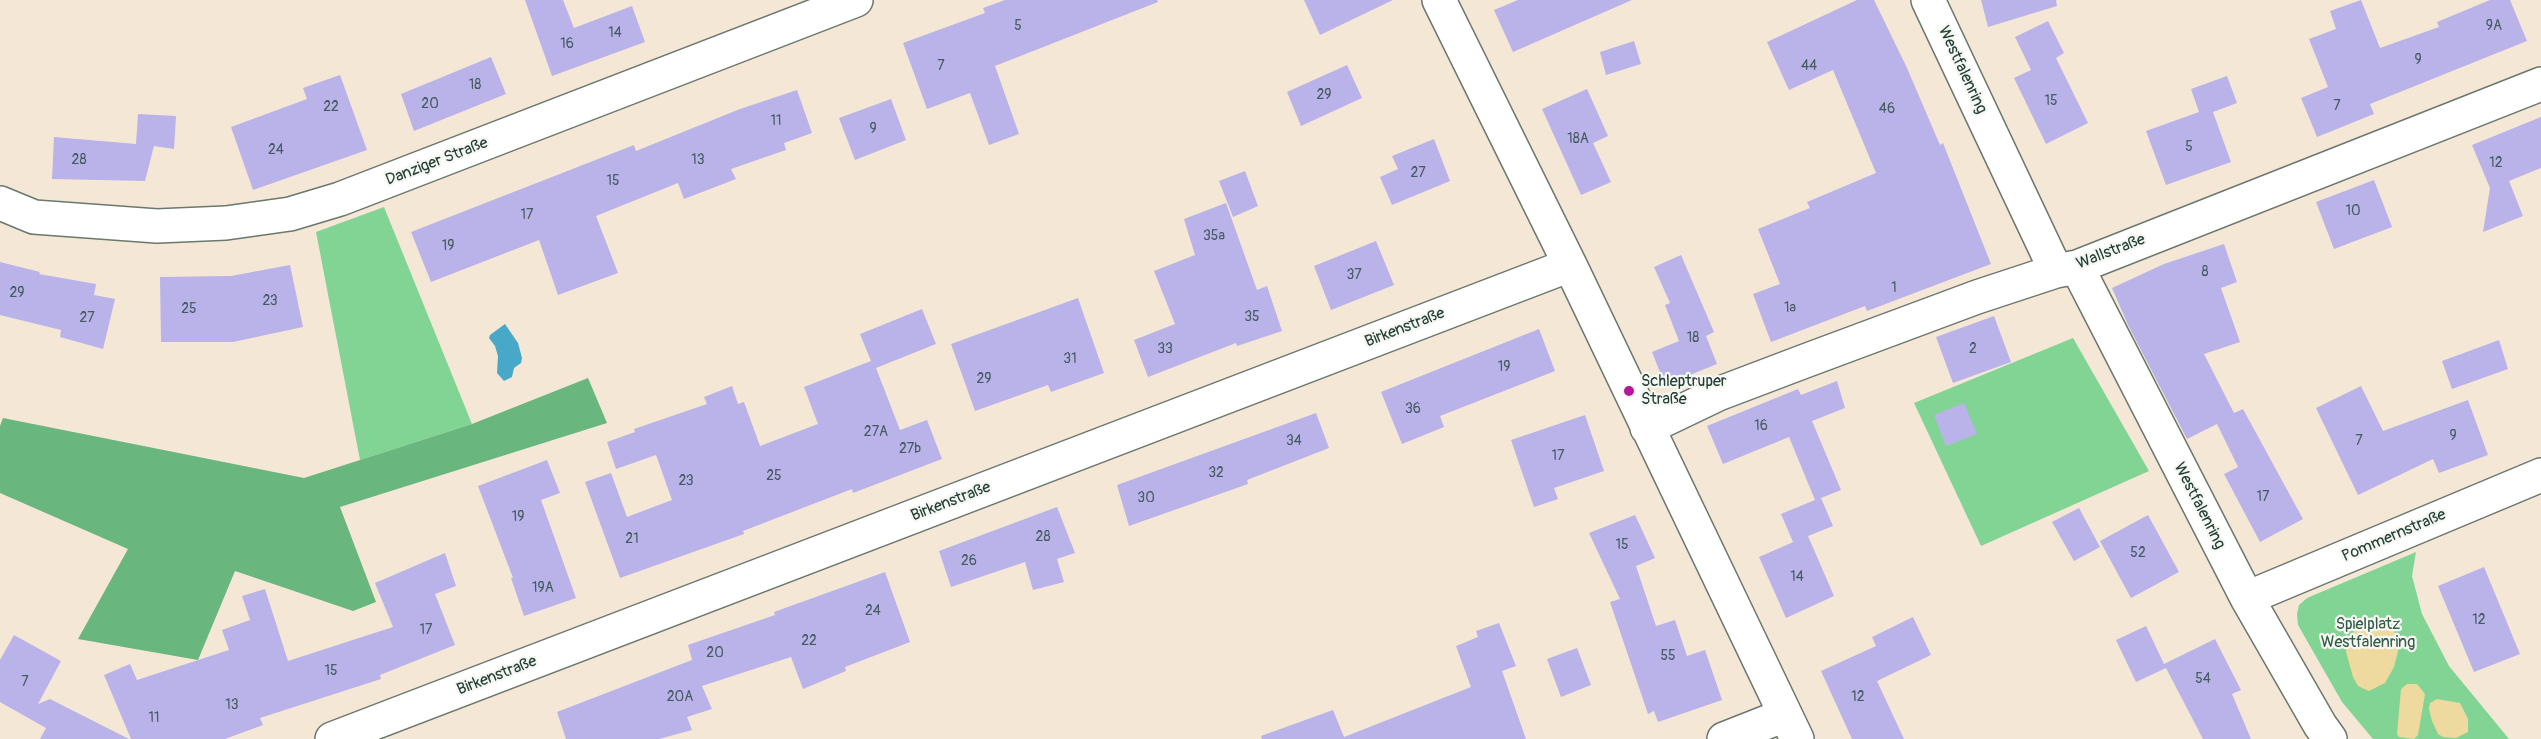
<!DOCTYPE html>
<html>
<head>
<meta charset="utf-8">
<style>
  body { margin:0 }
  canvas { display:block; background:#f4e7d6 }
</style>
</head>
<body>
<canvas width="2541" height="739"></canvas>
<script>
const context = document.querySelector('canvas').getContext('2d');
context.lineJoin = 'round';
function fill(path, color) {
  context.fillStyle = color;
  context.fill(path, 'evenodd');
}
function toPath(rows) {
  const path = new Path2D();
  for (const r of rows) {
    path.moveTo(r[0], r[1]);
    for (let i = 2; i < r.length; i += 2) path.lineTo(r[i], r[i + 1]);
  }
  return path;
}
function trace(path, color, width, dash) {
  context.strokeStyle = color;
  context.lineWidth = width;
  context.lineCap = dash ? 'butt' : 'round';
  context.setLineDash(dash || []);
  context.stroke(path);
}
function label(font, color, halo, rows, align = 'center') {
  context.font = font + ' Pangolin,sans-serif';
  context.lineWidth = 4.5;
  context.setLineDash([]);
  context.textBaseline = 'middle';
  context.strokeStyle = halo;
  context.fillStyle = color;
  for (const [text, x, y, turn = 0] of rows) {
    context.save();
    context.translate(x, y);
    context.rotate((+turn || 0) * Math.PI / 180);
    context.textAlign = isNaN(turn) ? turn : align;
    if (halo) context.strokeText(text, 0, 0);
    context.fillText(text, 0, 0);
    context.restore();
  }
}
const green = toPath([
  [384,207,472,424,360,460,316,232],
  [2073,338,2149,471,1981,546,1914,403],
  [2416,552,2412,576,2422,614,2449,666,2509,739,2373,739,2342,702,2298,625,2297,614,2299,605,2307,598]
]);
const forest = toPath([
  [588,378,607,423,340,507,376,602,353,611,235,571,198,660,78,639,128,549,0,493,0,426,3,418,304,478,472,424]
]);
const sand = toPath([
  [2377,616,2389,624,2397,636,2399,647,2394,667,2385,683,2369,691,2358,686,2353,677,2346,652,2348,641,2355,630,2364,620],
  [2407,684,2417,684,2425,694,2418,735,2414,739,2399,737,2397,734,2401,689],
  [2437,699,2460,703,2468,719,2468,732,2456,738,2443,737,2438,734,2432,721,2429,709,2430,703]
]);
const water = toPath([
  [505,324,518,343,522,358,521,363,514,368,512,377,504,381,497,373,498,356,495,346,489,338,490,335]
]);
const building = toPath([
  [525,0,563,0,574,28,632,6,645,42,552,76],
  [1005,0,1157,0,1158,2,995,66,1019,134,989,145,970,93,927,109,903,43,985,13,983,8],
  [1304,0,1393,0,1320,35],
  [1518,0,1632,0,1513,52,1494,10],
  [1857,0,1874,0,1907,68,1940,145,1943,143,1991,264,1867,311,1865,306,1771,342,1753,294,1780,284,1758,229,1810,208,1807,202,1876,173,1833,70,1789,90,1767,42],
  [1981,0,2056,0,2057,6,1988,27],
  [2361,0,2380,48,2439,27,2437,22,2490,0,2510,0,2527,41,2370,104,2374,114,2317,137,2301,98,2328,87,2309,39,2336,29,2330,11],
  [2048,21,2064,53,2056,58,2088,123,2046,144,2014,78,2031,70,2015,37],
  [1634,41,1641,64,1606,75,1600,52],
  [491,57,506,94,414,131,401,94],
  [1347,65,1362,98,1301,126,1287,92],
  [340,75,367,150,253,190,231,127,307,99,303,88],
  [2227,76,2237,103,2213,112,2231,162,2166,185,2146,131,2199,112,2191,89],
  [1587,89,1608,136,1593,143,1611,182,1581,195,1542,109],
  [797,90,812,133,784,143,786,150,731,169,736,179,684,199,678,183,596,216,618,273,558,295,539,240,431,282,411,232,634,145,636,151,740,109],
  [891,99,906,140,855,160,839,118],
  [138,114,176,116,174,149,154,146,145,181,52,179,54,137,136,144],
  [2541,117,2541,168,2509,181,2523,216,2483,232,2490,188,2472,145],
  [1434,139,1450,181,1392,205,1380,177,1398,169,1392,156],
  [1245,171,1258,206,1233,217,1219,181],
  [2374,180,2392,227,2334,249,2316,202],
  [1226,203,1257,290,1267,286,1282,331,1237,346,1236,343,1148,377,1134,340,1175,324,1154,271,1195,255,1184,219],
  [1376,241,1394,285,1331,310,1314,266],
  [2224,244,2237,282,2221,288,2240,342,2204,354,2234,413,2243,409,2303,519,2260,542,2224,474,2238,467,2217,424,2187,439,2128,325,2112,288,2164,264],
  [1681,255,1714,332,1706,336,1717,364,1665,385,1652,352,1679,341,1665,305,1670,303,1654,267],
  [0,262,40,272,39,274,96,284,94,295,115,299,103,349,60,337,61,330,0,315],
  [290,265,303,327,233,342,161,342,160,277,231,276],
  [1078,298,1104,373,1051,392,1048,385,975,411,951,344],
  [922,309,936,344,876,368,900,430,927,420,942,459,853,493,852,489,743,531,744,534,620,578,585,482,611,473,627,517,672,500,656,455,616,469,607,442,635,432,634,429,707,404,704,397,732,386,738,404,744,402,760,446,818,424,804,387,871,361,860,334],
  [1994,316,2011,362,1953,383,1936,337],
  [1539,329,1555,371,1440,416,1444,427,1402,444,1381,392],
  [2499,340,2508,369,2452,389,2442,361],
  [1837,381,1845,408,1812,421,1841,490,1821,498,1833,526,1808,536,1834,596,1786,618,1759,557,1798,540,1793,542,1781,514,1815,500,1789,437,1723,464,1707,426,1798,389,1801,395],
  [2361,386,2383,431,2468,400,2488,455,2439,473,2433,459,2358,495,2316,408],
  [1964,403,1977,434,1946,446,1934,415],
  [1316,413,1329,448,1247,480,1248,484,1129,526,1117,485],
  [1585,415,1604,471,1554,488,1558,499,1534,507,1511,440],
  [547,460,560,493,541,500,576,598,524,616,511,578,513,578,478,486],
  [1057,507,1075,553,1057,559,1064,582,1033,590,1025,562,951,587,939,551],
  [2079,508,2100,547,2074,561,2052,522],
  [1635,515,1655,558,1636,566,1656,626,1675,620,1687,656,1705,650,1722,700,1658,722,1654,711,1648,714,1610,602,1620,599,1589,533],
  [2148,515,2179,572,2131,598,2100,541],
  [445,553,456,586,435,594,455,645,380,675,381,679,260,718,263,725,225,739,131,739,104,675,130,664,137,680,229,650,222,630,250,620,242,596,265,589,288,661,393,627,375,583],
  [2484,567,2520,654,2474,672,2438,586],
  [885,572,910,642,845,667,846,671,803,689,791,657,702,686,712,709,687,717,692,730,659,739,566,739,557,712,692,660,688,645,775,615,774,612],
  [1913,617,1931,655,1877,681,1904,739,1852,739,1821,671,1876,646,1872,637],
  [1499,623,1516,666,1502,671,1526,739,1262,739,1261,736,1333,710,1344,737,1471,687,1456,646,1478,637,1476,631],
  [2146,626,2164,664,2215,639,2241,690,2232,694,2251,739,2203,739,2166,668,2136,682,2116,640],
  [14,635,61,661,38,704,50,699,129,739,40,739,46,728,0,702,0,660],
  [1577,648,1591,685,1561,697,1547,659]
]);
const street = toPath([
  [1439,0,1570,265,1797,739],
  [1928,0,2056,271],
  [0,203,34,217,157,226,226,223,290,214,340,199,856,0],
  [2077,267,2247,598,2320,725,2330,739],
  [1647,428,1718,394,1805,361,1977,297,2056,271,2077,267,2541,84],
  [2247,598,2541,475],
  [332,739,1570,265],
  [1724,739,1785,715]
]);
const markers = [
  [1629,391,6,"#b5179e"]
];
const numberNames = [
  ["5",1018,26],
  ["9A",2494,26],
  ["14",615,33],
  ["16",567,44],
  ["9",2418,60],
  ["7",941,66],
  ["44",1809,66],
  ["18",475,85],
  ["29",1324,95],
  ["15",2051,101],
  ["20",430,104],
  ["7",2337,106],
  ["22",331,107],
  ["46",1887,109],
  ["11",776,121],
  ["9",873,129],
  ["18A",1578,139],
  ["5",2189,147],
  ["24",276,150],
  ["28",79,160],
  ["13",698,160],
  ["12",2496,163],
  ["27",1418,173],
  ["15",613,181],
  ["10",2353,211],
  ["17",527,215],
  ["35a",1214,236],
  ["19",448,246],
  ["8",2205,272],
  ["37",1354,275],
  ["1",1894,288],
  ["29",17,293],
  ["23",270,301],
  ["1a",1790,308],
  ["25",189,309],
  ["35",1252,317],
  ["27",87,318],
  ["18",1693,338],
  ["33",1165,349],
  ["2",1973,349],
  ["31",1070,359],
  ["19",1504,367],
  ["29",984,379],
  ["36",1413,409],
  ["16",1761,426],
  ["27A",876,432],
  ["9",2453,436],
  ["34",1294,441],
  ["7",2359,441],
  ["27b",910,449],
  ["17",1558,456],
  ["32",1216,473],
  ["25",774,476],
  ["23",686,481],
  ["17",2263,497],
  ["30",1146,498],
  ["19",518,517],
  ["28",1043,537],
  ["21",632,539],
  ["15",1622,545],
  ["52",2138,553],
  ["26",969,561],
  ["14",1797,577],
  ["19A",543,588],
  ["24",873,611],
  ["12",2479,620],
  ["17",426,630],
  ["22",809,641],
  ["20",715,653],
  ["55",1668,656],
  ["15",331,671],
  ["54",2203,679],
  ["7",25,682],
  ["20A",680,697],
  ["12",1858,697],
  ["13",232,705],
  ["11",154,718]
];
const streetNames = [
  ["Westfalenring",1962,70,65],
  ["Danziger Straße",437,162,-21],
  ["Wallstraße",2111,252,-21],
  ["Birkenstraße",1405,328,-21],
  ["Birkenstraße",951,502,-21],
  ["Westfalenring",2199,506,63],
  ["Pommernstraße",2394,536,-23],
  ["Birkenstraße",497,676,-21]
];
const poiNames = [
  ["Schleptruper",1641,382],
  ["Straße",1641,400]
];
const parkNames = [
  ["Spielplatz",2368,625],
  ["Westfalenring",2368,643]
];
fill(green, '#82d494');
fill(forest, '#69b67e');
fill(sand, '#eeda9e');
fill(water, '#48a8c7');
fill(building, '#b9b3e9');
trace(street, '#6a786d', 36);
trace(street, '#fff', 33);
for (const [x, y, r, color] of markers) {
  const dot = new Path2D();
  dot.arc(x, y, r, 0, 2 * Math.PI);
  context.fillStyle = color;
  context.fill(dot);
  trace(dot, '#f6f6f2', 2);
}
label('14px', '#465a61', null, numberNames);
label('16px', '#1f3d34', '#f6f6f2', streetNames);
label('16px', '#1f3d34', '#f6f6f2', poiNames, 'left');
label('16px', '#335b47', '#f6f6f2', parkNames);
</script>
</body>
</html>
